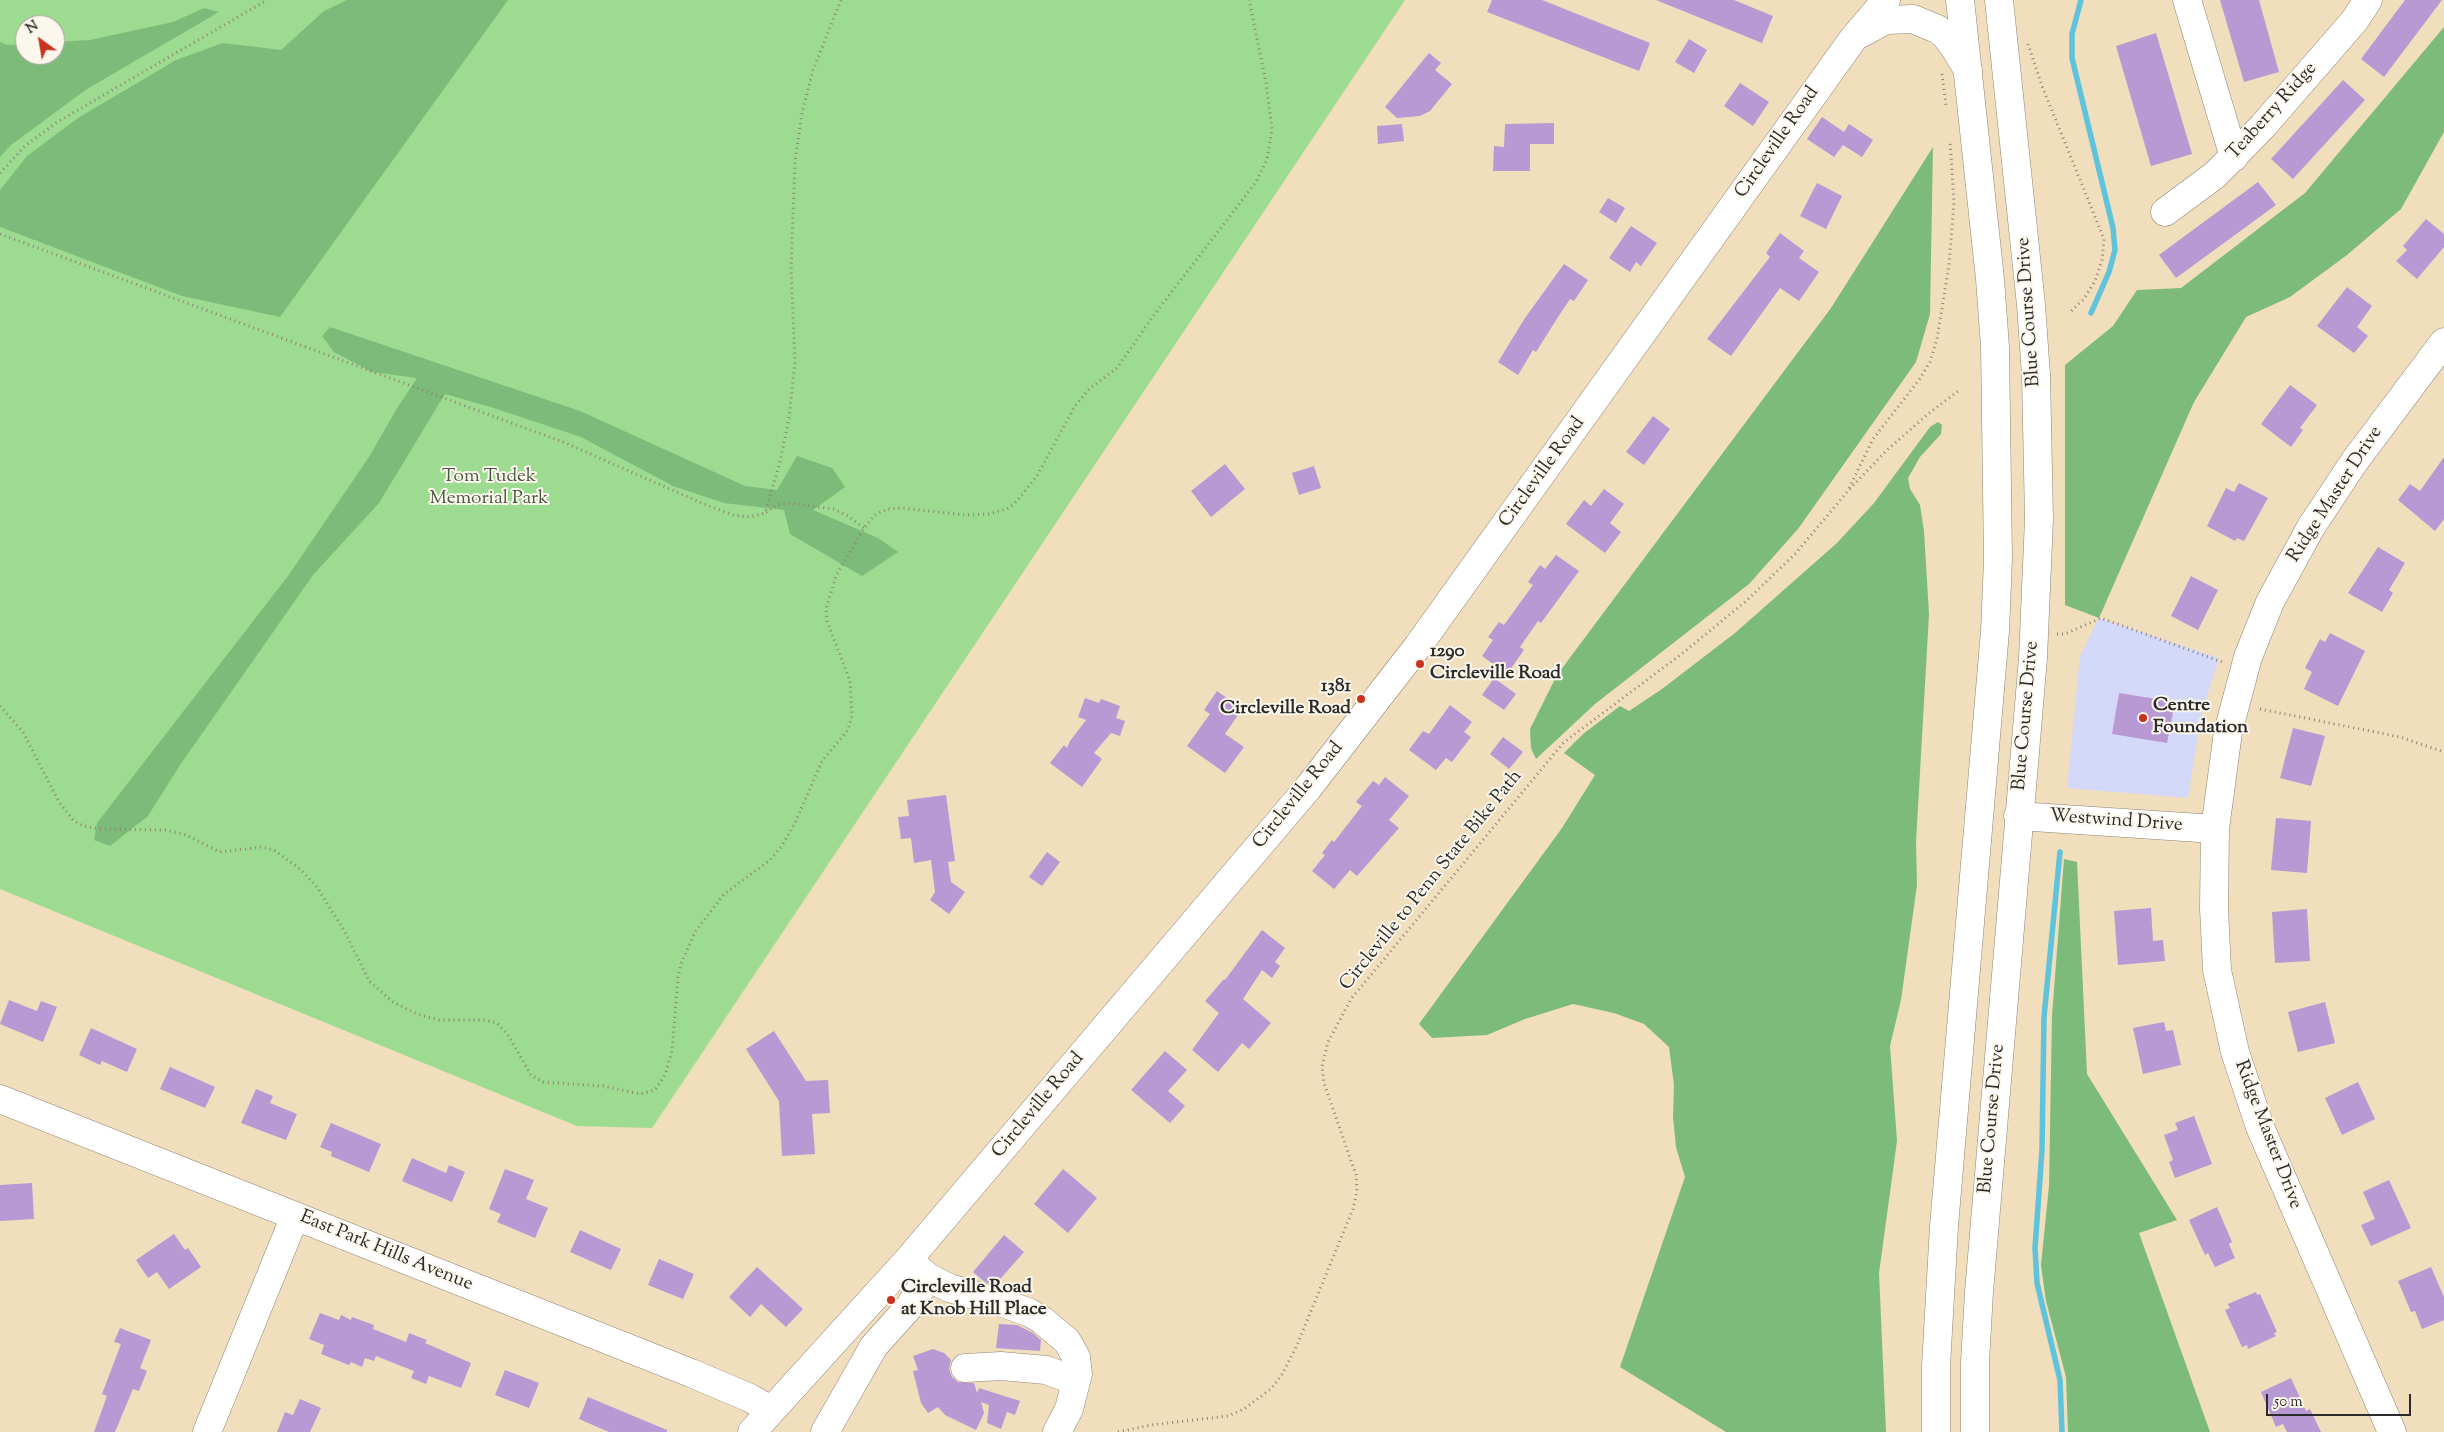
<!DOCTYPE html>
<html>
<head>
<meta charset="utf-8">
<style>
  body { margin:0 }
  #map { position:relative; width:2444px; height:1432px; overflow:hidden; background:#f0debc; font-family:"Sorts Mill Goudy",serif }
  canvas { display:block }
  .north { position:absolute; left:15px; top:15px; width:50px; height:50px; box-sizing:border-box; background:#fbf7ec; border:1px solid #a8a59f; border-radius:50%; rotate:328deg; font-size:14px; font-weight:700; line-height:20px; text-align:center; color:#2b2b2b }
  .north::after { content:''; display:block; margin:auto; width:18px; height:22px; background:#c8321e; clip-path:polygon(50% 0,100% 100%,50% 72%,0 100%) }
  .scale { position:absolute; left:2266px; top:1394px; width:145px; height:22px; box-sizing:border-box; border:2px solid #2b2b2b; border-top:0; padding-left:6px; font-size:15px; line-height:18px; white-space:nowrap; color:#2b2b2b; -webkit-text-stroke:4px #fbf7ec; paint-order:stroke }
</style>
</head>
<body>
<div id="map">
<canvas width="2444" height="1432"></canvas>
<div class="north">N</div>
<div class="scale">50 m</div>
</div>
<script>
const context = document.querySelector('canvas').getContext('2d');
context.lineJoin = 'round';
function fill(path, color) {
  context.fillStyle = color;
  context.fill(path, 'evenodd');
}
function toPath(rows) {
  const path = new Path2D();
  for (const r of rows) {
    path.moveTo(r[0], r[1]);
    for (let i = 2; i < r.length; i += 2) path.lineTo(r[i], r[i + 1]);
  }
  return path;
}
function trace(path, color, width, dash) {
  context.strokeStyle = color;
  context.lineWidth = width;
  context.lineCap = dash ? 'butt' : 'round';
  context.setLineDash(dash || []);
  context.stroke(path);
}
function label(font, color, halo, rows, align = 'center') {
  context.font = font + ' "Sorts Mill Goudy",serif';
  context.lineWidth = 4;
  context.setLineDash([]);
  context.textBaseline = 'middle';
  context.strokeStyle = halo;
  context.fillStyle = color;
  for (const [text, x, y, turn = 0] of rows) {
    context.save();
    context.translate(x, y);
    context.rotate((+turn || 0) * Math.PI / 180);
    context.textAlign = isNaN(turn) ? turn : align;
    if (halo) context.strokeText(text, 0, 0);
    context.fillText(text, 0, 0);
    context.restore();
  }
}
const built = toPath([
  [2099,618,2219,658,2201,716,2188,798,2067,788,2080,656]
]);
const green = toPath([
  [0,0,1405,0,652,1128,577,1126,0,889],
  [25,25,55,25,55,55,25,55]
]);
const forest = toPath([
  [347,0,508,0,280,317,182,296,0,227,0,190,27,156,78,118,176,60,223,43,281,50,324,11],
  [204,8,219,12,87,89,11,145,0,157,0,42,8,45,25,44,25,55,55,55,55,42,90,40,173,22],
  [2444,27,2444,132,2401,209,2347,255,2290,297,2246,317,2194,402,2099,618,2065,605,2065,365,2113,326,2137,290,2181,288,2305,193],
  [1933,147,1930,314,1916,362,1798,529,1749,584,1595,704,1536,759,1531,748,1530,729,1557,675,1831,308],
  [330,327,580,411,745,486,777,490,797,456,832,468,845,487,813,510,878,538,898,552,862,576,790,534,784,510,724,503,673,486,581,437,497,409,445,394,379,503,313,575,180,765,148,816,110,846,94,840,97,823,288,576,369,457,396,410,417,378,372,372,334,352,322,336],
  [1938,422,1942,425,1941,434,1920,457,1908,478,1910,489,1920,505,1924,531,1929,614,1916,842,1917,885,1901,1000,1890,1046,1897,1141,1879,1273,1886,1432,1726,1432,1620,1367,1685,1177,1676,1147,1673,1117,1674,1085,1669,1047,1644,1024,1614,1013,1573,1004,1525,1019,1487,1035,1432,1038,1419,1024,1562,828,1595,775,1564,753,1583,734,1620,706,1629,711,1662,689,1735,633,1837,543,1874,503,1930,427],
  [2064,859,2077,862,2087,1074,2177,1220,2139,1233,2210,1432,2068,1432,2066,1377,2046,1301,2041,1265,2049,1186,2052,1016]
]);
const stream = toPath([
  [2081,0,2072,34,2072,58,2113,228,2115,250,2109,272,2091,313],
  [2060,852,2044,1017,2042,1150,2035,1248,2037,1283,2060,1380,2062,1432]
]);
const building = toPath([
  [1492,0,1542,0,1650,43,1639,71,1487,12],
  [1656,0,1734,0,1773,16,1762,43],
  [2220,0,2259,0,2279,72,2244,82],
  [2405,0,2442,0,2384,77,2361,59],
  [2156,33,2192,154,2151,166,2116,46],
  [1689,39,1707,50,1694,73,1675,62],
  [1429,53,1441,63,1435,70,1452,84,1430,111,1420,116,1397,118,1385,107],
  [2343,80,2365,100,2293,179,2271,159],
  [1740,83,1769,102,1753,126,1724,106],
  [1822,117,1844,132,1849,124,1873,140,1862,157,1843,145,1834,157,1807,139],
  [1554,123,1554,144,1530,144,1530,171,1493,171,1494,146,1504,147,1505,124],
  [1402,124,1404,141,1378,144,1377,126],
  [2258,182,2276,205,2176,278,2159,255],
  [1817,183,1842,196,1826,229,1800,216],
  [1608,198,1625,208,1616,223,1599,212],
  [2426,219,2444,234,2444,247,2417,279,2396,261,2407,250,2403,246],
  [1631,226,1657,243,1641,266,1636,262,1630,272,1609,258],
  [1780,233,1804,251,1799,258,1819,272,1799,301,1780,288,1731,356,1707,339,1770,257,1766,253],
  [1564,264,1588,280,1574,301,1570,299,1558,317,1536,352,1533,350,1518,375,1498,362,1525,318],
  [2347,287,2372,306,2357,327,2368,336,2354,353,2317,326],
  [2290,385,2317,405,2300,428,2303,430,2291,447,2261,424],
  [1653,416,1670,429,1644,465,1626,452],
  [2444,457,2444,519,2435,531,2398,500,2410,484,2420,491],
  [1225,464,1245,489,1211,517,1191,491],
  [1314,466,1321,488,1299,495,1292,473],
  [2239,483,2268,498,2244,541,2237,538,2235,541,2207,526,2226,488,2234,492],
  [1604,489,1624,504,1610,523,1621,532,1605,553,1566,524,1584,500,1591,506],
  [2378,547,2405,563,2389,590,2393,593,2382,612,2348,593],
  [1556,555,1579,571,1541,623,1538,621,1520,647,1524,650,1507,674,1482,656,1493,640,1488,637,1499,622,1504,625,1533,585,1528,582,1540,565,1545,569],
  [2191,576,2218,590,2198,630,2171,616],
  [2330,633,2365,651,2338,706,2304,689,2312,672,2305,668,2320,639,2325,642],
  [1494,678,1516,694,1504,710,1482,695],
  [1217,691,1242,709,1225,734,1244,747,1225,773,1187,746,1210,714,1204,710],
  [2119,693,2175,702,2167,743,2112,734],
  [1085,698,1099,703,1101,699,1120,706,1116,718,1125,721,1120,736,1111,733,1094,753,1102,759,1082,787,1050,763,1064,745,1067,748,1070,741,1086,720,1078,717],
  [1450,705,1472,722,1464,732,1471,737,1452,762,1446,758,1436,770,1409,750,1423,731,1429,734],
  [2293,728,2325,736,2311,786,2280,778],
  [1503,737,1523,752,1509,769,1490,754],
  [1385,777,1409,796,1389,820,1399,828,1357,876,1350,870,1334,889,1312,871,1325,855,1322,853,1332,840,1334,842,1362,806,1356,802,1373,781,1379,785],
  [946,795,955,861,948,862,951,882,965,892,949,914,930,900,935,892,931,860,914,863,911,838,901,839,898,817,909,816,907,800],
  [2276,818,2311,821,2307,873,2271,870],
  [1047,852,1060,862,1042,886,1029,877],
  [2151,908,2153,941,2163,940,2165,961,2118,965,2114,911],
  [2307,909,2310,961,2275,963,2272,912],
  [1262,930,1285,948,1275,962,1280,966,1272,978,1262,970,1243,999,1271,1023,1249,1049,1242,1043,1218,1072,1192,1050,1219,1013,1205,1001,1224,979,1225,980],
  [9,1000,37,1011,41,1001,57,1007,43,1042,0,1024],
  [2325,1002,2335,1043,2298,1052,2288,1012],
  [2164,1022,2166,1031,2173,1030,2181,1065,2143,1074,2133,1028],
  [91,1028,137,1049,127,1072,102,1061,100,1065,79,1055],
  [774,1031,806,1081,828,1080,830,1113,812,1114,815,1154,782,1156,779,1101,746,1049],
  [1165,1051,1187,1070,1168,1091,1185,1106,1170,1123,1131,1090],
  [170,1067,215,1087,205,1108,160,1089],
  [2358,1082,2375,1119,2342,1135,2325,1098],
  [256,1089,273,1096,270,1103,297,1114,286,1140,241,1123],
  [2194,1116,2212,1164,2175,1178,2169,1162,2173,1160,2164,1135,2178,1130,2175,1123],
  [331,1123,381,1144,369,1172,331,1156,332,1152,320,1147],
  [412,1158,446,1173,449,1165,465,1172,452,1202,402,1181],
  [505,1169,534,1180,526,1199,548,1208,535,1238,497,1222,501,1214,489,1209],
  [1063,1169,1097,1198,1068,1233,1034,1204],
  [2389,1180,2411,1228,2371,1246,2361,1225,2375,1219,2363,1192],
  [32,1183,34,1219,0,1221,0,1185],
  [2217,1207,2232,1242,2229,1244,2235,1258,2215,1267,2208,1253,2205,1255,2189,1220],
  [580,1230,621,1249,611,1270,570,1252],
  [174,1234,185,1250,188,1248,201,1267,169,1289,157,1272,148,1278,136,1260],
  [1004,1235,1024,1252,995,1285,985,1282,973,1272],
  [659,1259,694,1274,683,1299,648,1285],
  [757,1267,803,1309,786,1327,761,1304,750,1317,729,1297],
  [2431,1267,2444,1297,2444,1320,2422,1329,2415,1311,2411,1312,2398,1281],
  [2256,1292,2257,1295,2260,1294,2277,1332,2274,1333,2276,1336,2248,1349,2247,1345,2242,1347,2225,1310,2230,1308,2228,1304],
  [320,1313,339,1320,341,1315,351,1320,352,1317,374,1325,373,1329,406,1342,409,1333,427,1340,425,1343,471,1363,461,1388,429,1376,426,1384,411,1378,414,1371,376,1356,374,1361,365,1358,362,1367,351,1362,349,1365,321,1354,324,1345,309,1339],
  [999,1324,1017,1325,1033,1333,1041,1340,1040,1351,996,1348],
  [120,1328,151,1340,140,1368,147,1371,139,1391,133,1389,115,1432,94,1432,107,1396,102,1394,121,1344,114,1342],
  [933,1349,944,1353,951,1360,949,1369,952,1377,958,1382,974,1383,977,1393,979,1388,1020,1401,1015,1415,1007,1412,1001,1429,987,1423,989,1405,981,1402,984,1413,976,1430,945,1415,938,1407,928,1413,921,1403,913,1371,918,1370,913,1356],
  [505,1370,539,1383,529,1408,495,1395],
  [2291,1378,2306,1411,2310,1409,2321,1432,2287,1432,2283,1424,2276,1427,2261,1392],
  [588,1397,667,1430,667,1432,609,1432,579,1419],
  [300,1399,321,1408,310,1432,277,1432,285,1412,293,1415]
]);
const path = toPath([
  [841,0,813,70,802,113,795,161,791,270,795,361,789,418,780,462,765,513,777,505,788,503,834,509,848,516,864,528],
  [2028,44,2042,86,2104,239,2102,260,2095,281,2084,299,2069,313],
  [1942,74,1946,105],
  [0,173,26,145,59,121,267,0],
  [0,234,563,442,704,504,733,515,750,517,765,513],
  [1849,488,1873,439,1919,380,1930,362,1937,339,1949,265,1954,202,1950,141],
  [2057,634,2065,634,2101,618,2222,662],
  [0,706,23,732,59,802,73,820,83,826,101,829,165,830,186,835,220,852,262,847,274,850,301,870,317,887,346,934,369,981,393,1002,417,1014,439,1020,485,1020,497,1023,508,1035,531,1075,543,1082,603,1086,640,1094,655,1090,665,1075,672,1051,678,977,681,964,695,932,724,894,770,860,781,847,795,823,822,761,848,730,852,716,850,681,827,621,826,609,836,576,864,528,875,515,887,509,902,508,966,515,989,514,1009,508,1017,501,1037,476,1075,406,1089,389,1117,368,1154,315,1256,182,1267,159,1272,130,1266,82,1249,0],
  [2260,709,2400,737,2444,752],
  [1118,1432,1151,1425,1228,1416,1244,1409,1272,1388,1283,1373,1297,1345,1353,1209,1357,1191,1356,1175,1324,1083,1322,1067,1328,1042,1351,999,1564,742,1684,652,1745,602,1795,554,1848,491,1886,451,1928,414,1961,389]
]);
const minor = toPath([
  [2187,0,2234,157],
  [1860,34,1886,20,1913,19,1937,29,1945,35,1954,47,1968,70],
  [2165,212,2215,175,2263,126,2355,20,2368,0],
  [2018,816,2215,829],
  [0,1099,691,1373,750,1398,770,1410],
  [908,1260,928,1277,949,1288,1003,1303,1030,1313,1042,1320,1067,1341,1076,1357,1078,1374,1069,1409,1057,1432],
  [965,1368,1001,1366,1046,1370,1076,1381],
  [207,1432,295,1216],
  [752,1432,908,1260,1308,788,1418,646,1853,39,1886,0],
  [825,1432,874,1346,910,1306,928,1277],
  [2392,1432,2260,1127,2235,1052,2217,970,2214,908,2215,829,2228,732,2248,657,2270,602,2311,527,2354,462,2444,342]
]);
const major = toPath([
  [1936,1432,1936,1366,1944,1226,1995,631,1998,559,1995,347,1990,279,1960,0],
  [1975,1432,1975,1362,1979,1292,2033,658,2039,519,2036,375,2031,305,1999,0]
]);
const markers = [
  [1420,664,5,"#c8321e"],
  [1361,699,5,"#c8321e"],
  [2143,718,5,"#c8321e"],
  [891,1300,5,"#c8321e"]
];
const streetNames = [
  ["Teaberry Ridge",2273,112,-48],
  ["Circleville Road",1778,143,-55],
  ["Blue Course Drive",2030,312,-94],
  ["Circleville Road",1543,473,-54],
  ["Ridge Master Drive",2336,495,-57],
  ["Blue Course Drive",2027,716,-85],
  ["Circleville Road",1299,796,-51],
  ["Westwind Drive",2116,822,4],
  ["Circleville to Penn State Bike Path",1432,881,-51],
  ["Circleville Road",1039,1106,-50],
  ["Blue Course Drive",1993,1119,-85],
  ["Ridge Master Drive",2267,1135,69],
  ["East Park Hills Avenue",386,1252,22]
];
const parkNames = [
  ["Tom Tudek",489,478],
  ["Memorial Park",489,500]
];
const poiNames = [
  ["1290",1430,653],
  ["Circleville Road",1430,675],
  ["1381",1351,688,"right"],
  ["Circleville Road",1351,710,"right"],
  ["Centre",2153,707],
  ["Foundation",2153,729],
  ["Circleville Road",901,1289],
  ["at Knob Hill Place",901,1311]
];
fill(built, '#d4d8f9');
fill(green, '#9cdb90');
fill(forest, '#7dbb7a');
trace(stream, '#5ec3db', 5.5);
fill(building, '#b899d4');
trace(minor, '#8e8474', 29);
trace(major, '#8e8474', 29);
trace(path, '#8e8474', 3, [1, 4]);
trace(minor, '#fff', 28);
trace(major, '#fff', 28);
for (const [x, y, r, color] of markers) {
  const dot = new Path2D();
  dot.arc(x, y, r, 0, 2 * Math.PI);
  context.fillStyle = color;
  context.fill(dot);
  trace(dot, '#fbf7ec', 2);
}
label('19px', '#2b2b2b', '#fbf7ec', streetNames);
label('19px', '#475744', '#fbf7ec', parkNames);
label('bold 19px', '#2b2b2b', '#fbf7ec', poiNames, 'left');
</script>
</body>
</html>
